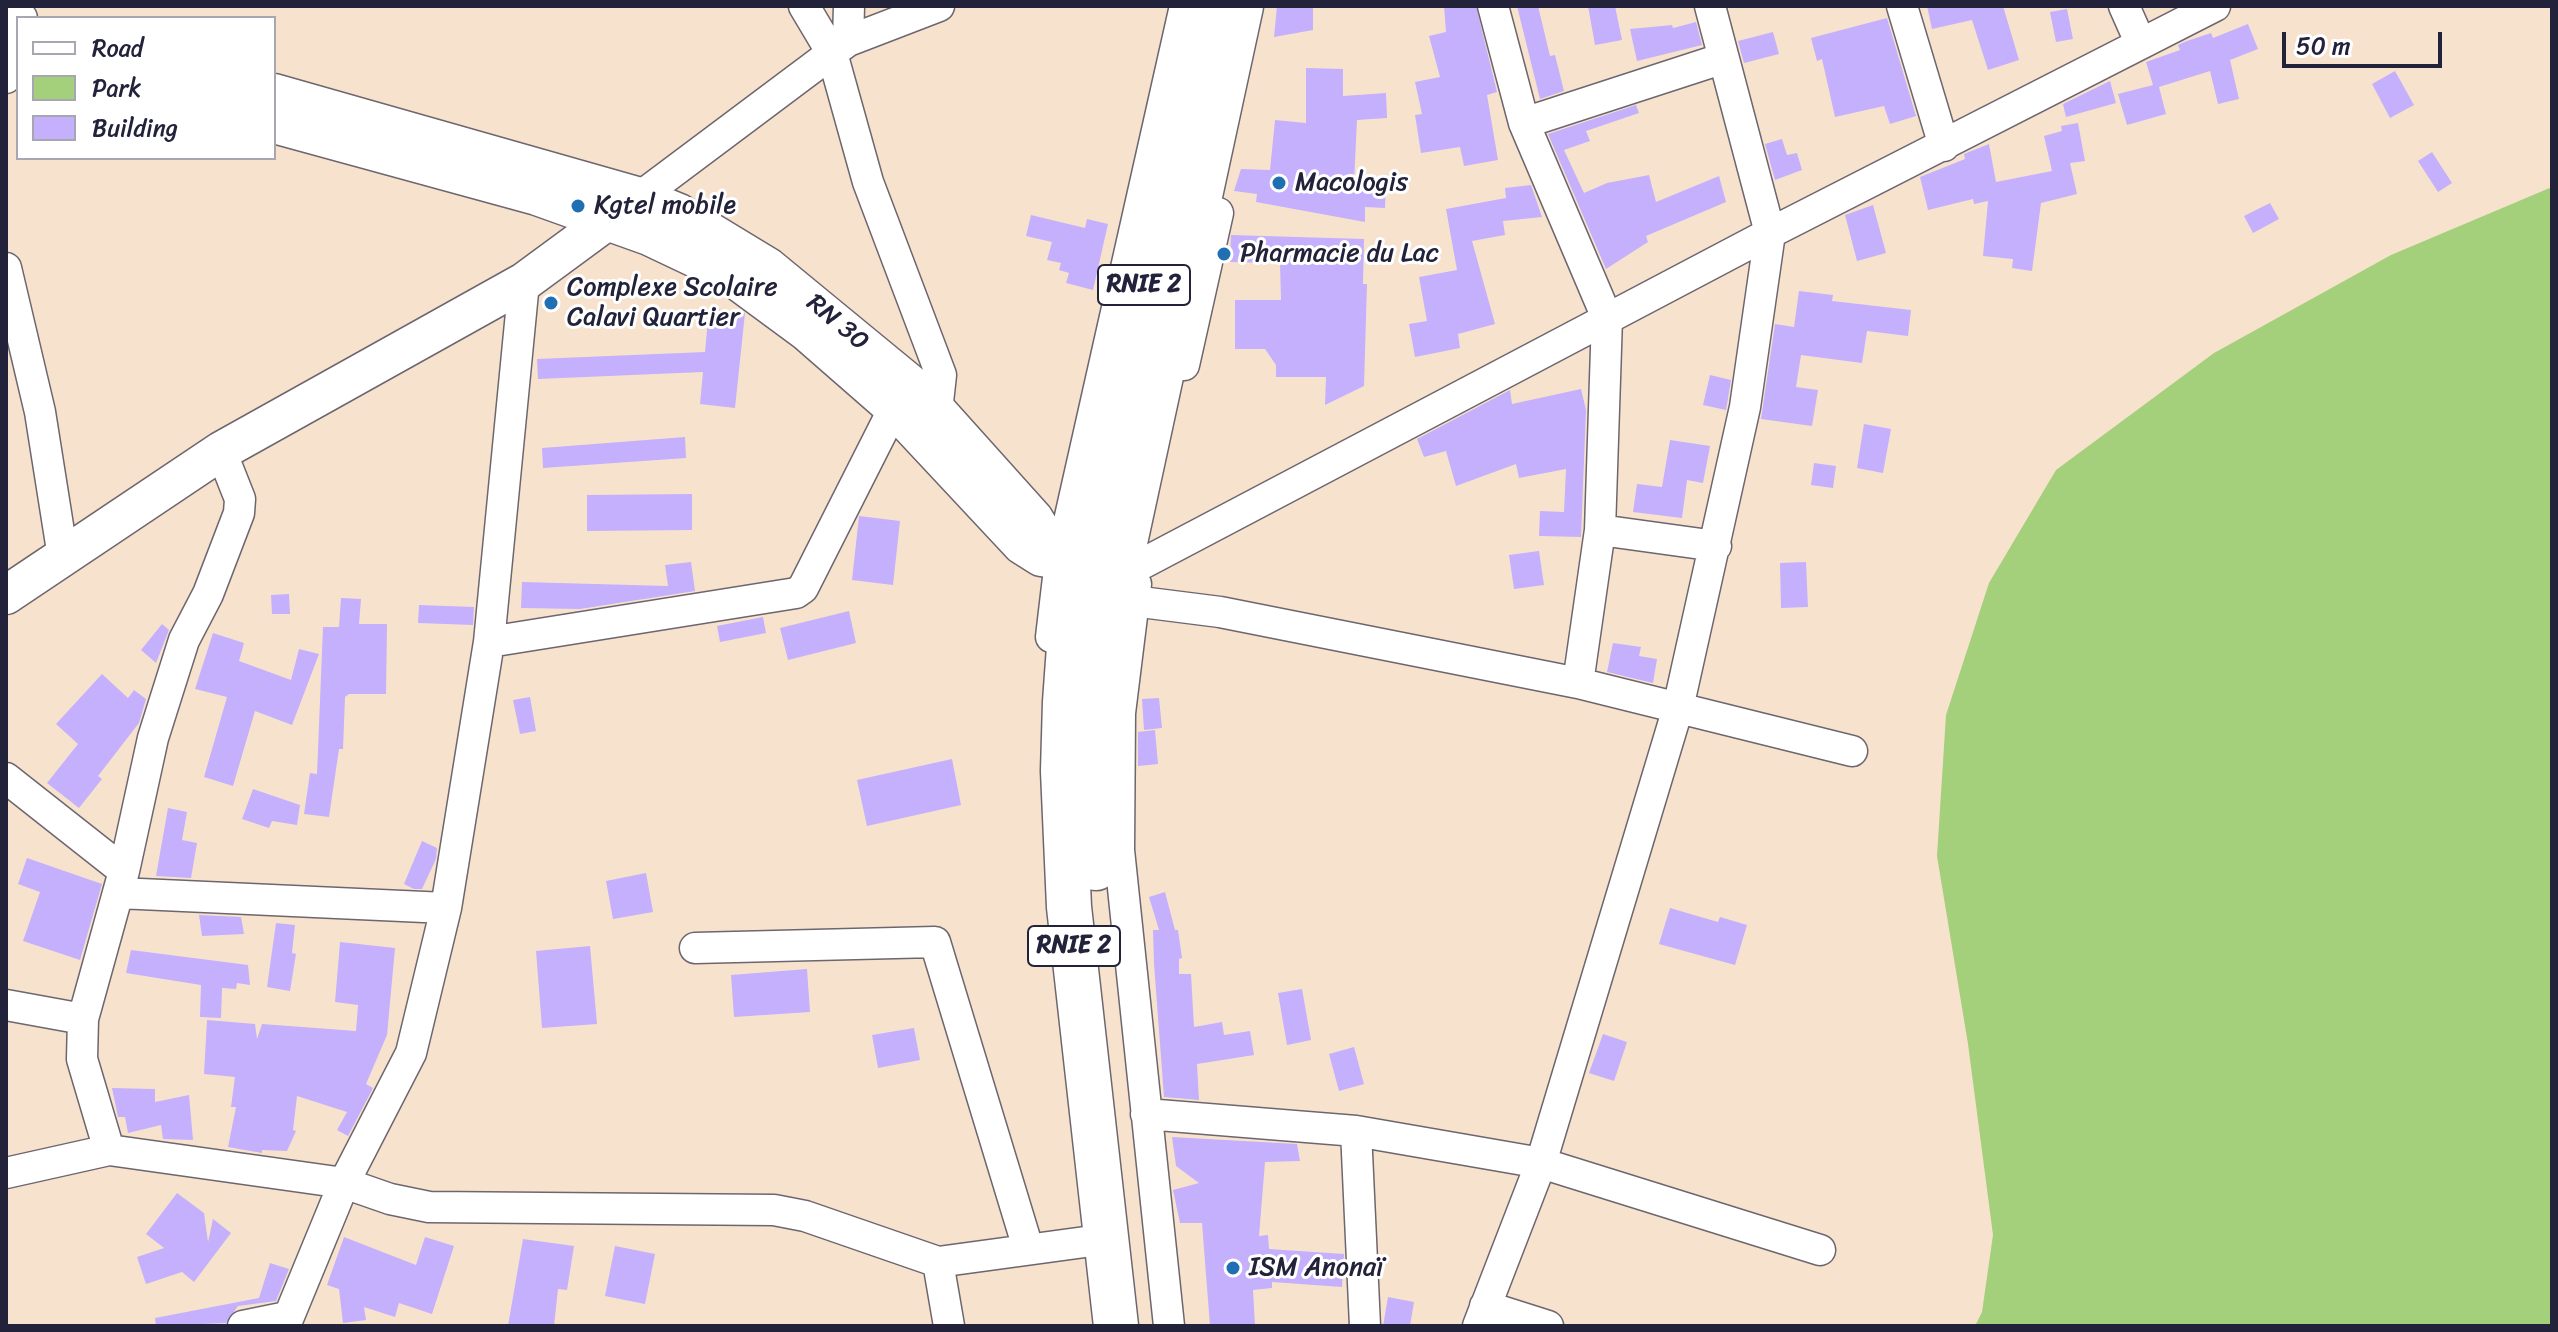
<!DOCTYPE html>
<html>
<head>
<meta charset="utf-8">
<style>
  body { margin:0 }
  #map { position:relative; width:2558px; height:1332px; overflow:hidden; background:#f7e3cd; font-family:Sriracha,sans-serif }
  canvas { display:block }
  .frame { position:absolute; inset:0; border:8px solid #22223b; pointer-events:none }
  .legend { position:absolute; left:16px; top:16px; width:260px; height:144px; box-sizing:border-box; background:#fff; border:2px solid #a7a7b1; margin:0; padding:10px 14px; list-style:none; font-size:24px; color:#22223b }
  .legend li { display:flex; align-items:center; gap:16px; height:40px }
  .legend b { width:40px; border:2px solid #a7a7b1 }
  .scale { position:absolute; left:2282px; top:32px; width:160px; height:36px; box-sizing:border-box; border:4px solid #22223b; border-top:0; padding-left:10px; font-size:24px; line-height:28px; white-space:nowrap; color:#22223b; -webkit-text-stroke:6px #fff; paint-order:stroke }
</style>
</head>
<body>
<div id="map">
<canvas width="2558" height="1332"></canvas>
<div class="frame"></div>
<ul class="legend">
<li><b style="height:10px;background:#fff"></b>Road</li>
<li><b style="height:22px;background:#a4cf7b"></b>Park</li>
<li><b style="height:22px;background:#c4b0fc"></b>Building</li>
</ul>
<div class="scale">50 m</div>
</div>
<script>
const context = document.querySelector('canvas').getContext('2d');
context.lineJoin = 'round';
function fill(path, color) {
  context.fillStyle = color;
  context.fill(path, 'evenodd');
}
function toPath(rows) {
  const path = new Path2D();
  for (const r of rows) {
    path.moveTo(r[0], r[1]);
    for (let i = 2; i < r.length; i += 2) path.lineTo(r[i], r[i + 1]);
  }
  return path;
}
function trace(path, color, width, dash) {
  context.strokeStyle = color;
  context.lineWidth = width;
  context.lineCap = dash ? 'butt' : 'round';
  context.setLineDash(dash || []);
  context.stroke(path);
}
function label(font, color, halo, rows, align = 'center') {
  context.font = font + ' Sriracha,sans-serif';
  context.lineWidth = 6;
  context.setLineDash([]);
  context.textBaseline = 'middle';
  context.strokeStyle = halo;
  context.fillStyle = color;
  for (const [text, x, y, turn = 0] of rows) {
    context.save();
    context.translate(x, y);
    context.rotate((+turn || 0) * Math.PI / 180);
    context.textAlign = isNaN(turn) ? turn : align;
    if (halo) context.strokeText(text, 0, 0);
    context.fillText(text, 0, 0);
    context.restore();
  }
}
const green = toPath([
  [2552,187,2552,1326,1975,1326,1982,1312,1993,1235,1968,1044,1937,856,1946,715,1989,583,2056,470,2214,353,2391,255]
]);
const building = toPath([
  [1277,6,1313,6,1313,30,1274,37],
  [1444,6,1476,6,1497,92,1487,95,1498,160,1464,166,1460,147,1421,153,1415,115,1422,114,1415,82,1440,77,1429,36,1446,32],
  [1517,6,1538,6,1550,56,1555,55,1564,91,1540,99],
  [1588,6,1615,6,1622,40,1595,45],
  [1927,6,2003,6,2019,60,1988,70,1972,20,1932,29],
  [2067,9,2073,39,2056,42,2050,12],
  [1887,18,1916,116,1890,124,1884,106,1835,117,1822,59,1817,61,1811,38],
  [1696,22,1702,45,1637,61,1630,29,1672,25,1673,28],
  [2248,24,2258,49,2230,60,2239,99,2218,104,2210,71,2159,87,2166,114,2127,125,2118,94,2153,85,2146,62,2180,50,2178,45,2187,41,2211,33,2213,38],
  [1773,32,1779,54,1744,63,1738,41],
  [1306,68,1343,69,1343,96,1386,93,1387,118,1357,120,1354,182,1386,182,1385,208,1365,207,1365,222,1256,202,1257,194,1234,191,1241,169,1270,170,1275,120,1306,123],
  [2395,71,2414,105,2390,118,2372,84],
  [2110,81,2116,103,2066,117,2063,104],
  [1636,105,1639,113,1586,131,1590,141,1564,150,1584,193,1607,183,1649,175,1656,202,1719,176,1726,202,1646,236,1648,242,1606,269,1548,134],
  [2078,123,2085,161,2070,163,2077,194,2041,203,2032,271,2012,268,2013,259,1983,256,1988,201,1974,204,1973,199,1928,210,1920,177,1965,159,1964,154,1989,144,1996,182,2052,171,2044,136,2062,131,2061,126],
  [1782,139,1787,155,1797,153,1802,170,1775,180,1765,144],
  [2432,152,2452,183,2438,192,2418,161],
  [1531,185,1542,217,1503,221,1505,235,1472,241,1495,324,1458,334,1460,348,1415,357,1409,324,1427,321,1419,277,1457,270,1446,209,1506,198,1505,188],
  [2270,203,2279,219,2253,233,2244,216],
  [1873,205,1886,253,1857,261,1845,215],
  [1031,215,1085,228,1087,219,1108,224,1093,290,1066,283,1069,273,1059,270,1061,263,1047,260,1052,242,1026,236],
  [1231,235,1364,239,1363,284,1367,284,1364,386,1325,405,1326,377,1276,377,1276,365,1265,349,1235,349,1235,300,1281,300,1280,263,1230,262],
  [1799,291,1833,295,1832,301,1911,310,1908,336,1867,331,1862,363,1801,355,1796,387,1818,390,1812,426,1761,419,1775,324,1794,327],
  [709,308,745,313,735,408,700,404,703,372,538,379,537,359,705,352],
  [1710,375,1731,380,1726,410,1703,405],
  [1581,389,1586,410,1581,537,1539,536,1540,511,1564,512,1566,469,1519,478,1516,464,1456,486,1446,451,1424,457,1417,439,1510,390,1512,404],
  [1864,424,1891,429,1883,473,1857,468],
  [685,437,686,458,543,468,542,448],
  [1670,440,1710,446,1703,483,1687,480,1682,518,1633,512,1637,484,1662,487],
  [1814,463,1836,466,1833,488,1811,485],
  [692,494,692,530,587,531,587,495],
  [859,516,900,521,893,585,852,580],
  [1539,551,1544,585,1514,589,1509,555],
  [691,562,695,591,580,609,521,608,522,582,668,586,665,565],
  [1806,562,1808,607,1781,608,1780,563],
  [289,594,290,614,272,614,271,595],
  [341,598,361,599,359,624,387,624,386,694,349,694,345,697,343,749,339,749,329,817,304,814,310,773,317,774,323,627,339,627],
  [419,605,474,607,473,625,418,623],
  [849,611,856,643,788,660,780,628],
  [763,617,766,633,720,642,717,626],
  [162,624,169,630,156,663,141,650],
  [213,633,244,643,239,661,291,680,299,649,319,654,292,725,255,711,233,786,204,777,227,697,195,689],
  [1613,643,1641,647,1639,656,1657,659,1653,683,1607,672],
  [102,674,128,698,134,690,146,699,139,723,98,776,102,779,79,808,47,783,78,744,56,724],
  [530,697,536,731,520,734,513,700],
  [1159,698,1162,728,1144,730,1142,699],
  [1155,730,1158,764,1138,766,1138,732],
  [952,759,961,805,867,826,857,780],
  [253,789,300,805,297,825,272,821,269,828,242,819],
  [168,808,187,812,182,840,197,843,191,878,156,876],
  [422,841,437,848,436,859,422,889,414,889,404,884],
  [27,858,102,884,80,960,23,941,40,892,18,884],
  [646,873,653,912,613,919,606,881],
  [1165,892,1175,930,1178,930,1182,958,1179,959,1179,974,1191,974,1194,1027,1222,1022,1224,1035,1250,1031,1254,1055,1197,1064,1199,1100,1164,1097,1154,964,1153,930,1159,930,1149,897],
  [1670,908,1718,922,1720,917,1747,925,1735,965,1659,944],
  [199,915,241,917,244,934,202,936],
  [276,923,295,925,292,953,296,954,290,991,267,987],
  [340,942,395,948,387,1035,366,1084,373,1088,348,1136,337,1130,347,1112,297,1096,293,1130,296,1131,287,1151,262,1150,262,1153,228,1147,236,1107,231,1107,235,1077,204,1074,207,1020,255,1024,257,1039,262,1024,356,1031,358,1005,335,1002],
  [590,946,597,1024,542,1028,536,951],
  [131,950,248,965,250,985,237,983,236,989,222,988,221,1018,200,1017,201,985,126,973],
  [807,969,810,1012,734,1017,731,975],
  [1302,989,1311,1040,1287,1045,1278,993],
  [914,1028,920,1060,878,1068,872,1035],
  [1603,1034,1627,1042,1614,1081,1589,1073],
  [1354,1047,1364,1084,1339,1091,1329,1054],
  [112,1088,155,1089,155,1102,189,1095,193,1140,163,1139,161,1125,128,1133,125,1117,118,1117],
  [1172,1137,1297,1144,1300,1161,1265,1162,1259,1236,1268,1235,1269,1249,1344,1254,1342,1287,1272,1282,1272,1288,1253,1290,1255,1326,1210,1326,1202,1223,1180,1223,1173,1190,1199,1183,1176,1166],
  [177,1193,204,1213,208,1242,213,1219,231,1233,194,1282,182,1272,146,1284,137,1257,164,1248,146,1234],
  [344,1237,416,1265,425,1237,454,1246,432,1314,399,1303,395,1317,364,1307,366,1320,343,1323,339,1289,327,1285],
  [523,1239,574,1246,567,1290,558,1289,554,1326,508,1326],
  [615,1246,655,1254,645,1304,605,1296],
  [270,1263,289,1269,276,1301,238,1306,226,1323,156,1326,155,1318,259,1298],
  [1388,1297,1414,1302,1410,1326,1383,1326]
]);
const minor = toPath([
  [804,6,832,53,868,182,941,375,937,411],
  [1493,6,1524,123,1607,318,1600,530,1578,683],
  [1902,6,1944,146],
  [2124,6,2140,42],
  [848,41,849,6],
  [6,78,13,51],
  [1524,123,1721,59],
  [625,208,848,41,939,6],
  [6,268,40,412,63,557],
  [1184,365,1218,213],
  [1600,530,1716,546],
  [1118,567,1138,566,1770,233,2215,6],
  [1136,584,1120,713,1119,850,1169,1326],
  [1133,601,1220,612,1578,683,1852,751],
  [1051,637,1060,561,1185,6],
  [489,642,796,593,803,588,894,408],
  [6,778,124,871],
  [118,893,446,908],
  [695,948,935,942,1028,1248],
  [6,1005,83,1019],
  [1146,1114,1356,1131,1541,1163,1820,1250],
  [1356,1131,1365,1326],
  [109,1150,82,1059,83,1019,124,871,153,738,184,640,208,594,239,513,240,499,221,451],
  [6,1173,109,1150,344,1183,390,1199,429,1207,774,1210,805,1216,938,1262,1085,1242],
  [938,1262,949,1326],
  [1485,1306,1548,1326],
  [243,1326,287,1317],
  [285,1326,344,1183,411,1053,446,908,489,642,524,282],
  [1478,1326,1541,1163,1678,708,1745,407,1770,233,1710,6]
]);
const major = toPath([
  [6,15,18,19],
  [6,49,18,53],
  [274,93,640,197,679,213,768,267,920,392,1034,519,1060,561],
  [274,124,537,196,649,236,727,273,807,332,894,408,1022,545,1041,557,1111,567],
  [6,595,221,451,524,282,607,221]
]);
const highway = toPath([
  [1096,868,1095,759,1106,630,1241,6],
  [1116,1326,1069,907,1063,771,1065,702,1069,647,1083,565,1208,6]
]);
const markers = [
  [1279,183,8,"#1f6fb2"],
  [578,206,8,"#1f6fb2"],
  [1224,254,8,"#1f6fb2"],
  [551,303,8,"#1f6fb2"],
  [1233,1268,8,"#1f6fb2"]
];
const shields = [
  [1144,285,92],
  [1074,946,92]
];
const shieldNames = [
  ["RNIE 2",1144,285],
  ["RNIE 2",1074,946]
];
const poiNames = [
  ["Macologis",1295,183],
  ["Kgtel mobile",594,206],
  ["Pharmacie du Lac",1240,254],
  ["Complexe Scolaire",567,288],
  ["Calavi Quartier",567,318],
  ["ISM Anonaï",1249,1268]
];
const streetNames = [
  ["RN 30",837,323,40]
];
fill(green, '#a4cf7b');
fill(building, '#c4b0fc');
trace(minor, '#6d666e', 33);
trace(major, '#6d666e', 41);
trace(highway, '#6d666e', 47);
trace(minor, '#fff', 30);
trace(major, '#fff', 38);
trace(highway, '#fff', 44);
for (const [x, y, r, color] of markers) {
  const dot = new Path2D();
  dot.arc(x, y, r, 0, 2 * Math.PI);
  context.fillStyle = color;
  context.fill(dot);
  trace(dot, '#fff', 3);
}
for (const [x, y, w] of shields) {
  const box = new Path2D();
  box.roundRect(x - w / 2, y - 20, w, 40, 6);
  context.fillStyle = '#fff';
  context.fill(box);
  trace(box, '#22223b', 2);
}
label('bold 24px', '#22223b', null, shieldNames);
label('26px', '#22223b', '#fff', poiNames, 'left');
label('26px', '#22223b', '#fff', streetNames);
</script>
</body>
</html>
